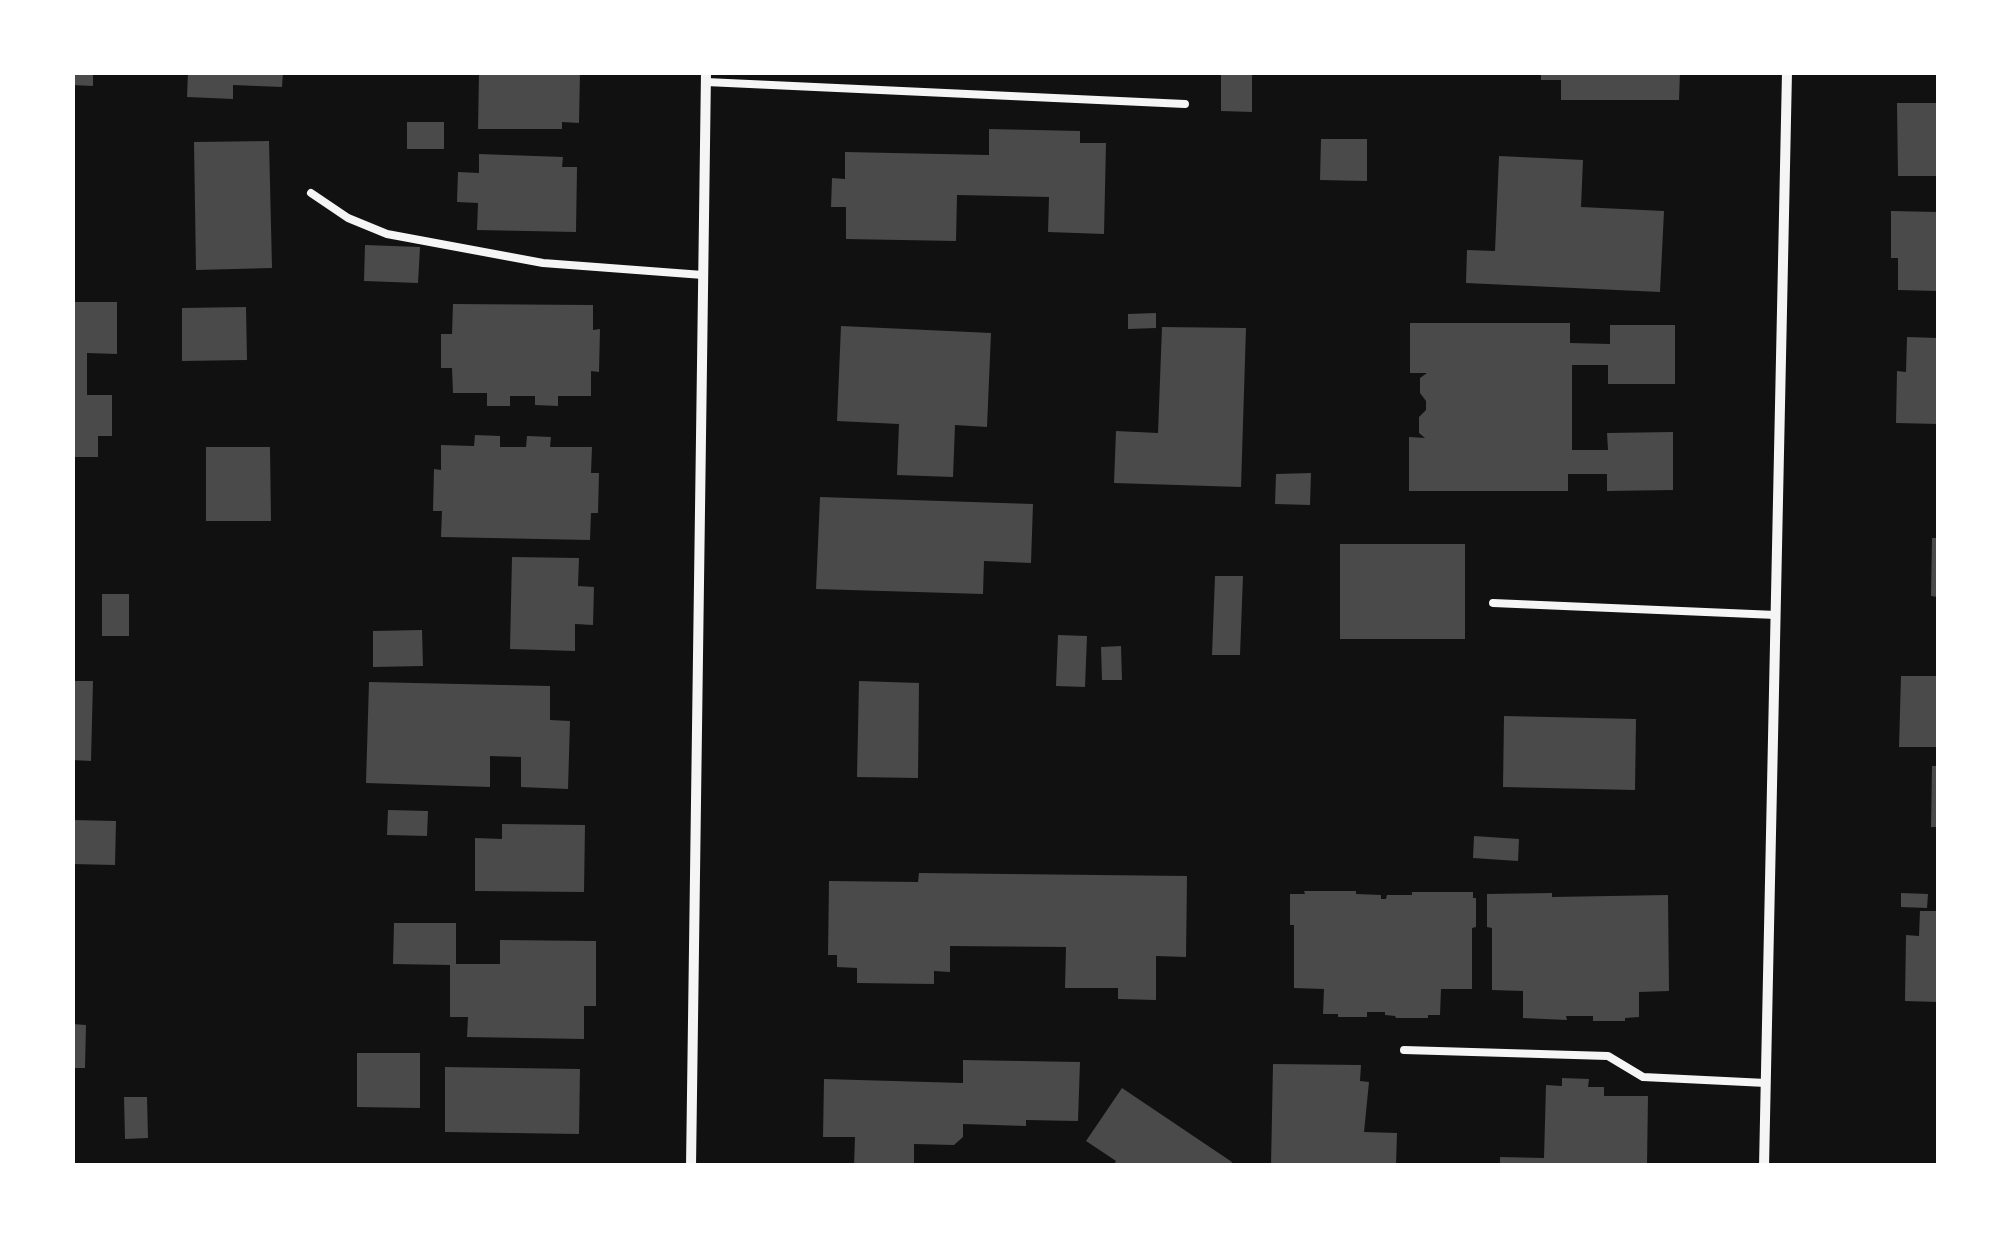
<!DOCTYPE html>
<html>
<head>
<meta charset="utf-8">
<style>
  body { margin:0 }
  #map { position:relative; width:2011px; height:1238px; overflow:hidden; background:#111; font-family:Raleway,sans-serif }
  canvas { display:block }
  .frame { position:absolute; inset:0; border:75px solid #fff; pointer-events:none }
</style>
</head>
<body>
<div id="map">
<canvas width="2011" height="1238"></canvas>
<div class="frame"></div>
</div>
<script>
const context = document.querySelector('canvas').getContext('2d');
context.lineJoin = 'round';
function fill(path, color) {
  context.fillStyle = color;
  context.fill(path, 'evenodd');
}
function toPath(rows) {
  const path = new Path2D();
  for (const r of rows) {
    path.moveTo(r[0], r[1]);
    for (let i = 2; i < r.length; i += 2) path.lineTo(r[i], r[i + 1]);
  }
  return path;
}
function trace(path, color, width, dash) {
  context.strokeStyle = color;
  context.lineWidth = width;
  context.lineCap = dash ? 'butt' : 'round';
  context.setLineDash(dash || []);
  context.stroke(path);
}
const building = toPath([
  [72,72,93,72,93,86,72,85],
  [188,72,283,72,282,87,233,85,233,99,187,97],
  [479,72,580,72,579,123,562,122,562,129,478,129],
  [1221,72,1252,72,1252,112,1221,111],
  [1541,72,1680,72,1679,100,1561,100,1561,80,1541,80],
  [1897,103,1938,103,1938,176,1898,176],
  [407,122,444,122,444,149,407,149],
  [989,129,1080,131,1080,143,1106,143,1104,234,1048,232,1049,197,957,195,956,241,846,239,846,207,831,207,832,178,845,179,845,152,989,155],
  [1321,139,1367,139,1367,181,1320,180],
  [269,141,272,268,196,270,194,142],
  [479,154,563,157,562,167,577,167,576,232,477,230,478,203,457,202,458,172,479,173],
  [1499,156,1583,160,1581,207,1664,211,1660,292,1466,283,1467,250,1495,251],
  [1891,211,1938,212,1938,291,1898,290,1898,258,1891,258],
  [365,245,420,247,418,283,364,281],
  [72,302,117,302,117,354,87,353,87,395,112,395,112,436,98,436,98,457,72,457],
  [453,304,593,305,593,330,600,329,599,372,591,371,591,396,558,396,558,406,535,405,535,396,510,396,510,406,487,406,487,393,453,393,452,368,441,368,441,334,452,334],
  [246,307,247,360,182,361,182,308],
  [1156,313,1156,328,1128,329,1128,314],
  [1410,323,1570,323,1570,343,1610,344,1610,325,1675,325,1675,384,1608,384,1608,365,1572,365,1572,450,1608,450,1607,433,1673,432,1673,490,1607,491,1607,474,1568,474,1568,491,1409,491,1409,437,1425,438,1419,433,1419,417,1426,410,1426,401,1420,393,1420,378,1427,373,1410,373],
  [841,326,991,333,987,427,955,425,953,477,897,475,899,424,837,421],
  [1162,327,1246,328,1241,487,1114,483,1116,431,1158,433],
  [1907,337,1938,338,1938,424,1896,423,1897,371,1906,372],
  [475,435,500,436,500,447,526,447,527,436,551,437,550,447,592,447,591,473,599,473,598,513,591,513,590,540,441,537,442,511,433,511,434,469,441,470,441,445,474,446],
  [206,447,270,447,271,521,206,521],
  [1311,473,1310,505,1275,504,1276,474],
  [820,497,1033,504,1031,563,984,561,983,594,816,589],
  [1932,538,1938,538,1938,597,1931,596],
  [1340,544,1465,544,1465,639,1340,639],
  [512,557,579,558,578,586,594,587,593,625,575,624,575,651,510,649],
  [1215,576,1243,576,1240,655,1212,655],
  [102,594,129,594,129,636,102,636],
  [422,630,423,666,373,667,373,631],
  [1058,635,1087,636,1085,687,1056,686],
  [1121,646,1122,680,1102,680,1101,647],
  [1901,676,1938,676,1938,747,1899,747],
  [72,681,93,681,91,761,72,760],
  [859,681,919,683,918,778,857,777],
  [369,682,550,686,550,720,570,721,568,789,521,787,521,757,490,756,490,787,366,783],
  [1504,716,1636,719,1635,790,1503,787],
  [1932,766,1938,766,1938,827,1931,827],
  [388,810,428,811,427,836,387,835],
  [72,820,116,821,115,865,72,864],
  [502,824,585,825,584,892,475,891,475,838,502,839],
  [1474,836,1519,839,1518,861,1473,858],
  [919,873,1187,876,1186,957,1156,956,1156,1000,1118,999,1118,988,1065,988,1066,947,950,946,950,972,934,971,934,984,857,983,857,968,837,967,837,955,828,955,829,881,918,882],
  [1304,891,1356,891,1356,894,1381,895,1381,899,1386,899,1387,895,1412,895,1412,892,1473,892,1473,898,1476,898,1476,927,1472,928,1472,989,1441,989,1440,1015,1428,1015,1428,1018,1396,1018,1395,1016,1385,1015,1385,1012,1367,1012,1367,1017,1338,1017,1338,1014,1323,1014,1324,989,1294,988,1294,925,1290,925,1290,894,1305,894],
  [1552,893,1552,897,1668,895,1669,991,1639,992,1639,1017,1625,1018,1625,1021,1593,1021,1593,1016,1566,1016,1567,1020,1523,1018,1523,991,1492,990,1492,928,1487,927,1487,894],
  [1901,893,1928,894,1927,908,1901,907],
  [1920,911,1938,911,1938,1002,1905,1001,1906,935,1919,936],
  [394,923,456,923,456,964,500,964,500,940,596,941,596,1006,584,1006,584,1039,467,1037,468,1017,450,1017,450,965,393,964],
  [72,1024,86,1025,85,1068,72,1068],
  [357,1053,420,1053,420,1108,357,1107],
  [963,1060,1080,1062,1078,1121,1026,1120,1026,1126,963,1124,963,1137,954,1145,914,1144,914,1164,896,1166,854,1166,855,1137,823,1137,824,1079,963,1083],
  [1273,1064,1361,1065,1360,1081,1369,1082,1364,1132,1397,1133,1396,1166,1271,1166],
  [445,1067,580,1069,579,1134,445,1132],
  [1562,1078,1589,1079,1588,1087,1604,1087,1604,1096,1648,1096,1647,1166,1500,1166,1500,1157,1544,1158,1546,1085,1562,1086],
  [1122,1088,1232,1162,1230,1166,1113,1166,1116,1161,1086,1141],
  [124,1097,147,1097,148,1138,125,1139]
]);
const service = toPath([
  [706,82,1185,104],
  [311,193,348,218,387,234,543,263,703,275],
  [1493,603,1776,615],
  [1404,1050,1608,1056,1643,1077,1766,1083]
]);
const minor = toPath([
  [691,1166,706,72],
  [1764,1166,1787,72]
]);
fill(building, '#4a4a4a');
trace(service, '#f5f5f5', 8);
trace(minor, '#f5f5f5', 10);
</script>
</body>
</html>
